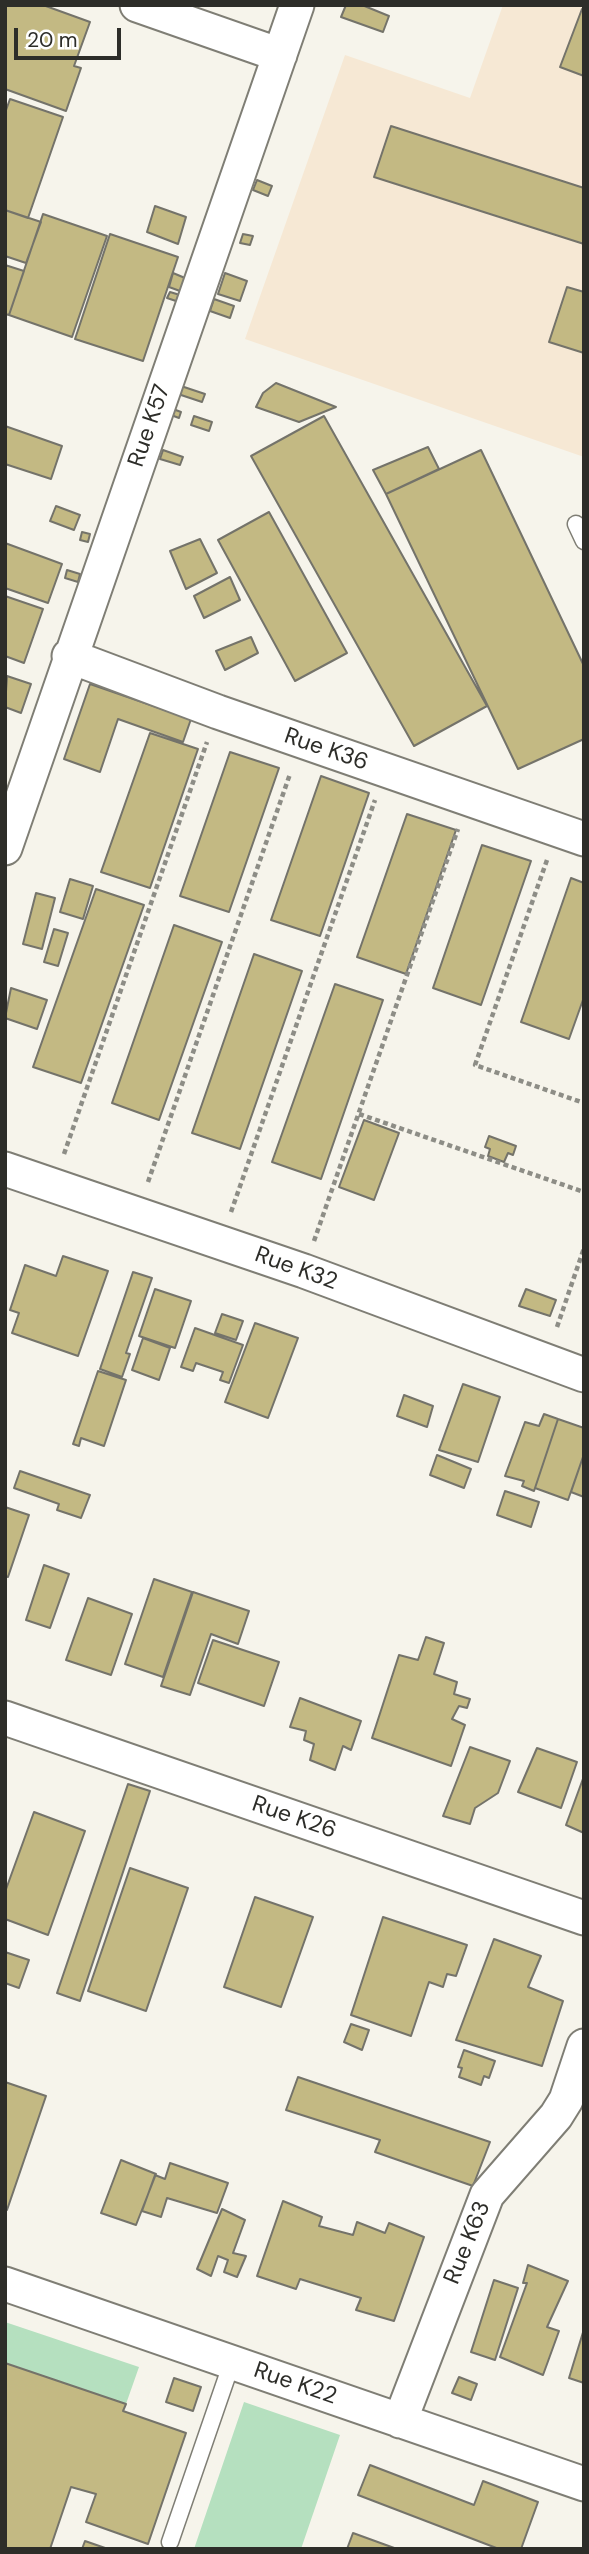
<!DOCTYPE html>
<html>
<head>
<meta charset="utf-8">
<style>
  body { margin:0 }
  #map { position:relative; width:589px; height:2554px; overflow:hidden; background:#f6f4eb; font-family:"DM Sans",sans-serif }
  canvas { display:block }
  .frame { position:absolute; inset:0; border:7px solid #2d2d29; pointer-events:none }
  .scale { position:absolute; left:14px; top:28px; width:107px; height:32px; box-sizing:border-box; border:4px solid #2d2d29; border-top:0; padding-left:9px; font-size:21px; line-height:24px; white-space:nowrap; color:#2d2d29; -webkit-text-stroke:5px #fff; paint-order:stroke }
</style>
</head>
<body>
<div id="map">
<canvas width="589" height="2554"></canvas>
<div class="frame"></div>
<div class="scale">20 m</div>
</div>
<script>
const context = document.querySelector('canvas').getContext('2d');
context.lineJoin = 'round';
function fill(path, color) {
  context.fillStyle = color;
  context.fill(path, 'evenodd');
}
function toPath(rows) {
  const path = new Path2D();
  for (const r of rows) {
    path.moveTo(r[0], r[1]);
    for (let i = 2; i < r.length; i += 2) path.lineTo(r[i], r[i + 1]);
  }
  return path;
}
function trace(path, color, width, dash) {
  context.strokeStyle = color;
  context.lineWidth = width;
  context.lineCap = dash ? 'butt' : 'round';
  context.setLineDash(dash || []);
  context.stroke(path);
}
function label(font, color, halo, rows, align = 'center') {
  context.font = font + ' "DM Sans",sans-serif';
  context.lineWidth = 6;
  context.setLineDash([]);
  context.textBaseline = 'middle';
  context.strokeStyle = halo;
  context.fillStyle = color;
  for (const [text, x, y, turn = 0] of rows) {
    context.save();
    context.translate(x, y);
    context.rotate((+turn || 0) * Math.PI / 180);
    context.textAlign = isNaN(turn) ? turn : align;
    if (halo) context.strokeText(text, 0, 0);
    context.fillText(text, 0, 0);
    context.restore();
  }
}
const education = toPath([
  [503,5,584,5,584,457,245,339,345,55,470,98]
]);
const green = toPath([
  [5,2322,139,2367,126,2404,5,2363],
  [244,2402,340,2435,301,2549,194,2549]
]);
const building = toPath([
  [5,5,43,5,90,22,74,66,81,68,66,111,5,89,5,5],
  [346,5,362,5,389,16,383,32,341,17,346,5],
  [582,9,584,10,584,76,560,67,582,9],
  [10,99,63,117,28,218,5,210,5,113,10,99],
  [391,126,584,188,584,244,374,177,391,126],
  [257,180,272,186,268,196,253,190,257,180],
  [155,206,186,217,178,244,147,232,155,206],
  [5,210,41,222,26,263,5,256,5,210],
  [43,214,107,236,72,337,9,315,43,214],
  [110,234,178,257,143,361,75,339,110,234],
  [243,234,253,236,250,245,240,243,243,234],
  [5,265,24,271,9,315,5,314,5,265],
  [173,273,185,278,180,291,169,287,173,273],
  [225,273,247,281,240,301,218,294,225,273],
  [567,287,584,292,584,353,549,342,567,287],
  [170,292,180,295,179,302,167,298,170,292],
  [214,299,234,306,230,318,210,311,214,299],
  [276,383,336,407,299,422,256,407,263,393,276,383],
  [181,386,205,394,202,402,178,394,181,386],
  [173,409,181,412,179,418,171,415,173,409],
  [194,416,212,422,209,431,191,425,194,416],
  [324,416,487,706,414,746,251,456,324,416],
  [5,426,62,446,51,479,5,464,5,426],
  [428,447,439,469,386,494,373,470,428,447],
  [163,450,183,457,180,465,160,459,163,450],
  [481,450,584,666,584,739,518,769,386,494,481,450],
  [56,506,80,515,74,530,50,521,56,506],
  [269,512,347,653,295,681,218,540,269,512],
  [82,532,90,534,88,542,80,540,82,532],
  [200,539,217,573,186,589,170,551,200,539],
  [5,543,62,564,48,603,5,588,5,543],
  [67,570,80,574,78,582,65,578,67,570],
  [230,577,240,600,204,618,194,596,230,577],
  [5,596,43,609,24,663,5,656,5,596],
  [251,637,258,653,225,670,216,651,251,637],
  [7,676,31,684,21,713,5,707,7,676],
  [90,684,191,719,183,742,118,719,100,772,64,759,90,684],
  [150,733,198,749,150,888,101,872,150,733],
  [230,752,279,768,229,912,180,896,230,752],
  [321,776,369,793,320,936,271,920,321,776],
  [407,814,456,830,406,974,357,957,407,814],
  [482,845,531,861,481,1005,433,988,482,845],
  [571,878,584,883,584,997,569,1039,521,1022,571,878],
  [70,879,93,886,83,919,60,912,70,879],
  [96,889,144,905,81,1083,33,1067,96,889],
  [36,893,55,898,42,949,23,944,36,893],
  [174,925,222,942,159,1120,112,1103,174,925],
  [54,929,68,933,58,966,44,962,54,929],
  [254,954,302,971,240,1149,192,1133,254,954],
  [335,984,383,1000,321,1179,272,1162,335,984],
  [11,988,47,1000,37,1029,5,1018,11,988],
  [364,1120,399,1133,374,1200,339,1187,364,1120],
  [489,1136,516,1146,513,1155,508,1153,504,1162,488,1156,490,1149,485,1147,489,1136],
  [63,1256,108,1271,78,1356,12,1333,19,1313,10,1310,25,1265,56,1276,63,1256],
  [133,1272,152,1278,126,1353,130,1354,122,1377,100,1369,133,1272],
  [155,1289,191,1301,175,1348,139,1336,155,1289],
  [526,1289,556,1300,550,1316,519,1306,526,1289],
  [222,1314,243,1321,236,1340,215,1333,222,1314],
  [255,1323,298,1338,268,1418,225,1402,255,1323],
  [195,1328,243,1345,229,1383,220,1380,223,1372,196,1363,193,1371,181,1367,195,1328],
  [143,1338,170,1348,159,1380,132,1370,143,1338],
  [98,1371,126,1380,104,1446,81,1438,79,1446,73,1444,98,1371],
  [463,1384,500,1397,478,1462,439,1450,463,1384],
  [404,1395,433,1406,427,1427,397,1416,404,1395],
  [544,1414,558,1419,534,1491,522,1486,524,1481,505,1476,525,1422,539,1426,544,1414],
  [558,1419,584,1428,584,1454,568,1500,535,1488,558,1419],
  [584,1454,584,1497,571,1492,584,1454],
  [437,1455,471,1469,464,1488,430,1475,437,1455],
  [20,1471,90,1495,81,1518,57,1510,59,1504,14,1488,20,1471],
  [505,1491,539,1502,531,1527,497,1515,505,1491],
  [5,1507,29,1515,8,1577,5,1576,5,1507],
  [44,1565,69,1574,50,1628,26,1620,44,1565],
  [154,1579,192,1592,163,1677,125,1664,154,1579],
  [193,1592,249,1611,238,1644,211,1634,190,1695,161,1686,193,1592],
  [88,1598,132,1614,111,1675,66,1660,88,1598],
  [426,1637,444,1643,434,1674,457,1682,454,1694,470,1699,467,1708,459,1706,452,1719,465,1725,451,1766,372,1738,399,1655,418,1660,426,1637],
  [213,1640,279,1662,264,1706,198,1683,213,1640],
  [300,1698,361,1721,351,1750,343,1746,335,1770,310,1760,314,1744,304,1740,306,1731,290,1727,300,1698],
  [470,1747,510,1761,498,1793,475,1808,470,1824,443,1816,470,1747],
  [537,1748,577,1762,561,1808,518,1792,537,1748],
  [584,1776,584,1833,566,1825,584,1776],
  [128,1784,150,1791,80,2001,57,1993,128,1784],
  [34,1812,85,1831,48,1935,5,1919,5,1892,34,1812],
  [130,1868,188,1888,146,2011,88,1991,130,1868],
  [255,1897,313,1917,281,2007,224,1987,255,1897],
  [383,1917,467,1945,456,1976,447,1974,443,1987,429,1982,411,2036,351,2015,383,1917],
  [494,1939,541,1956,528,1987,563,2001,542,2066,456,2040,494,1939],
  [5,1952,29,1960,19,1988,5,1983,5,1952],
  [351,2024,369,2030,362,2050,344,2042,351,2024],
  [464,2050,495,2061,489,2078,484,2076,481,2085,459,2077,462,2068,458,2067,464,2050],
  [298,2077,490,2142,473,2186,375,2152,380,2140,286,2110,298,2077],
  [5,2082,46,2096,7,2210,5,2209,5,2082],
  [121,2160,156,2174,136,2225,101,2213,121,2160],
  [170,2163,228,2183,217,2213,167,2198,161,2217,142,2211,155,2175,165,2179,170,2163],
  [283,2201,322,2217,319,2226,353,2235,357,2222,385,2233,389,2223,424,2237,394,2321,356,2310,361,2298,300,2279,296,2289,257,2276,283,2201],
  [222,2209,245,2220,233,2253,246,2256,237,2277,224,2272,228,2260,218,2256,211,2276,197,2269,222,2209],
  [528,2265,568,2281,547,2327,559,2331,543,2375,500,2357,527,2283,523,2283,528,2265],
  [494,2280,518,2288,495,2360,471,2352,494,2280],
  [584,2329,584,2383,569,2378,584,2329],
  [5,2363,126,2404,123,2411,186,2433,148,2544,86,2522,96,2494,71,2487,50,2549,5,2549,5,2363],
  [459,2377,477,2384,471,2400,452,2393,459,2377],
  [174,2378,201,2387,193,2411,166,2402,174,2378],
  [370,2465,474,2505,483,2481,538,2502,521,2549,499,2549,358,2495,370,2465],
  [353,2533,397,2549,347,2549,353,2533],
  [85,2541,108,2549,82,2549,85,2541]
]);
const path = toPath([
  [547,860,475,1065,584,1103],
  [359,1114,584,1192],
  [64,1154,207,742],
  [148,1182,290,774],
  [231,1212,375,800],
  [314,1241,458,829],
  [557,1327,584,1248]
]);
const service = toPath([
  [576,524,584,541],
  [170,2542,232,2362]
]);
const minor = toPath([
  [137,5,280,55],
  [69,656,218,712,584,839],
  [5,848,297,5],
  [5,1169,304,1271,584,1375],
  [5,1718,584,1918],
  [5,2284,584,2484],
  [400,2421,487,2195,556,2116,566,2100,584,2046]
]);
const streetNames = [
  ["Rue K57",150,426,-71],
  ["Rue K36",326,750,19],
  ["Rue K32",296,1269,20],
  ["Rue K26",294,1818,19],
  ["Rue K63",468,2243,-68],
  ["Rue K22",295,2384,19]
];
fill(education, '#f6e8d4');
fill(green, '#b5e0bf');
fill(building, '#c3b983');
trace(building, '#74736a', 2);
trace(service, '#7f7e75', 19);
trace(minor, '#7f7e75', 37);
trace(path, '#8d8d86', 4.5, [5, 3.5]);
trace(service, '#fff', 16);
trace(minor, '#fff', 33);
label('23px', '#2d2d29', '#fff', streetNames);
</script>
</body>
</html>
